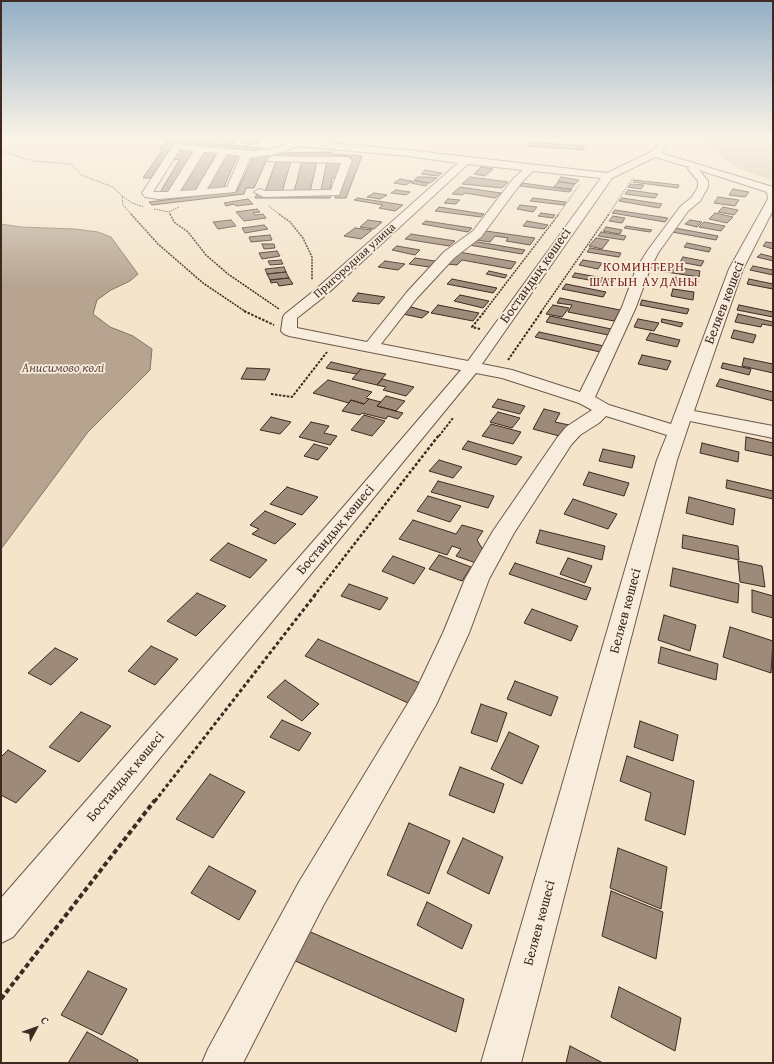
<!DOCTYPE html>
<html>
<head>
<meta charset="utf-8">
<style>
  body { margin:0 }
  #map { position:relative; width:774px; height:1064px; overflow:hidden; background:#f4e4ca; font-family:"Gentium Book Plus",serif }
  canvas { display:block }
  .frame { position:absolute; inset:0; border:2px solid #3f2921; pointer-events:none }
  .north { position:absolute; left:16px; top:1008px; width:40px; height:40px; -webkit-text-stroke:3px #f8eddd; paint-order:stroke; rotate:49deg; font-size:11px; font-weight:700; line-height:16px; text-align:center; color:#3f2921 }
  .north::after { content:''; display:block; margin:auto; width:14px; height:18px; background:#3f2921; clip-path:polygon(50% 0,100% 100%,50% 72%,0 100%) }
</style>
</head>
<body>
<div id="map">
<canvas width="774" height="1064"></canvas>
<div class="frame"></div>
<div class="north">С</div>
</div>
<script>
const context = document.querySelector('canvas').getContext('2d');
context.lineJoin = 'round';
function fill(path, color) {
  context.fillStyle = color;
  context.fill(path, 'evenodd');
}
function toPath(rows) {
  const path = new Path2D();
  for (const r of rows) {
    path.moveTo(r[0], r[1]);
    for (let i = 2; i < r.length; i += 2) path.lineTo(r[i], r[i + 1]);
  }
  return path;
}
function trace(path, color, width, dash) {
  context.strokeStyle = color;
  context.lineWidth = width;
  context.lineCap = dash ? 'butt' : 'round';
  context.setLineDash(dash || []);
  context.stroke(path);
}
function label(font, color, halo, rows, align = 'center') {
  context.font = font + ' "Gentium Book Plus",serif';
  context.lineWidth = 3.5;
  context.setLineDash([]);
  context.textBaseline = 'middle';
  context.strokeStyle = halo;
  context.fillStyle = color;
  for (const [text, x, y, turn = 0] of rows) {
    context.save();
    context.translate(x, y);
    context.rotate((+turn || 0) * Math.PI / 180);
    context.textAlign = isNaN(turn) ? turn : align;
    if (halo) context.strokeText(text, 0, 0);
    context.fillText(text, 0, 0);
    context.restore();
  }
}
const green = toPath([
  [699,138,773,138,773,181,739,169,702,142]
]);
const water = toPath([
  [1,224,21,227,75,229,98,232,111,237,138,274,130,281,111,290,97,300,93,314,110,327,133,336,152,349,150,370,88,432,1,549,1,224]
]);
const building = toPath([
  [179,138,224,138,234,141,235,143,179,138],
  [239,138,253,138,259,143,245,145,239,138],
  [168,140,263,148,257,152,168,144,166,147,172,148,150,178,143,178,163,149,159,149,168,140],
  [530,142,585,146,583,150,528,146,530,142],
  [179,149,194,149,168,194,159,194,180,159,173,160,179,149],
  [202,151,217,151,196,191,178,191,202,151],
  [332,152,331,154,362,156,346,198,335,198,352,158,278,157,281,153,332,152],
  [227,153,239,153,223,189,205,191,227,153],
  [255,154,269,155,254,188,246,188,244,194,152,205,149,202,237,191,255,154],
  [276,161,291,161,282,192,265,192,276,161],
  [302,161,317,161,310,192,294,192,302,161],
  [327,161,341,161,337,178,332,178,330,190,321,190,327,161],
  [481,167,493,169,485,176,474,174,481,167],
  [425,170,442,173,438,176,421,174,425,170],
  [418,177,428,177,437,178,430,183,414,180,418,177],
  [470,177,508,182,502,188,462,184,470,177],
  [561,177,579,180,575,184,558,181,561,177],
  [400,179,412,181,406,185,394,183,400,179],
  [634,180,679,185,678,188,633,182,634,180],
  [414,181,428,183,426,186,411,183,414,181],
  [558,182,575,184,571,189,554,187,558,182],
  [522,183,572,190,569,192,520,186,522,183],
  [631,184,644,185,641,189,628,187,631,184],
  [460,187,501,193,495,198,465,193,462,195,452,194,460,187],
  [733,189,749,192,745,197,729,195,733,189],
  [396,190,410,192,406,195,391,193,396,190],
  [628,190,658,194,655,198,625,194,628,190],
  [374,193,387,195,380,199,367,197,374,193],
  [257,194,331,195,330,198,255,198,257,194],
  [718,197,739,200,735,206,714,203,718,197],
  [358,198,403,205,395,211,379,208,383,205,354,200,358,198],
  [533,198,566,202,564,205,530,201,533,198],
  [622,198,662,204,659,208,619,201,622,198],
  [248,199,253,204,236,206,234,204,226,206,224,203,248,199],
  [448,199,460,200,456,204,444,203,448,199],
  [520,205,537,207,533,212,517,209,520,205],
  [439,207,484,214,481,217,435,211,439,207],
  [723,207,738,210,734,215,718,212,723,207],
  [257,209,260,212,253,213,255,215,263,214,266,218,244,221,236,212,257,209],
  [615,210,668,218,665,222,612,213,615,210],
  [541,213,555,215,553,218,538,216,541,213],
  [715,213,733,217,727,223,709,219,715,213],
  [613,216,625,218,622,223,609,221,613,216],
  [231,220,236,226,218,229,213,222,231,220],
  [368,220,382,222,374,229,360,227,368,220],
  [690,220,702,222,697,227,685,224,690,220],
  [426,221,472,228,468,232,422,224,426,221],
  [527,221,548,225,544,229,523,226,527,221],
  [704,222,725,226,721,231,699,227,704,222],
  [264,225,268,229,245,233,242,228,264,225],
  [626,226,652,230,650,232,624,228,626,226],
  [606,227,622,230,620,234,603,231,606,227],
  [355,228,372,230,361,239,344,236,355,228],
  [675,228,718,236,716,240,672,232,675,228],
  [486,231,535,238,530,245,506,241,508,238,495,236,490,242,477,240,486,231],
  [601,232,626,236,624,240,598,236,601,232],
  [411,234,455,241,449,246,405,239,411,234],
  [270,235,272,240,251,242,249,237,270,235],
  [596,238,609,240,602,249,589,246,596,238],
  [472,241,525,250,522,254,469,245,472,241],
  [766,242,773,243,773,249,763,246,766,242],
  [687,243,711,248,709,252,684,247,687,243],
  [262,244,274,244,275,248,264,249,262,244],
  [397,246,420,250,415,255,392,250,397,246],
  [590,248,621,253,619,257,587,252,590,248],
  [277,251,280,256,262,259,259,253,277,251],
  [459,252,516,262,511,269,462,260,457,265,447,264,459,252],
  [761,254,773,257,773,261,757,257,761,254],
  [683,257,704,261,701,266,680,262,683,257],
  [415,258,435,261,429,267,409,264,415,258],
  [281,260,283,264,270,265,268,261,281,260],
  [583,260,602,263,598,269,579,265,583,260],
  [385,261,405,264,398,270,378,267,385,261],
  [656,264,700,271,699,277,653,270,656,264],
  [753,266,773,270,773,275,750,270,753,266],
  [284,267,286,272,267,274,265,269,284,267],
  [489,271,507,275,505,278,486,274,489,271],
  [286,272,289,278,270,280,267,274,286,272],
  [575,273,615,280,612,284,572,277,575,273],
  [674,277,698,281,696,287,672,282,674,277],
  [289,278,293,284,279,286,277,282,271,283,270,280,289,278],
  [452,279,497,288,493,293,447,284,452,279],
  [749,279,773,284,773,289,747,284,749,279],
  [566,284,606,292,603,297,562,289,566,284],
  [673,289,694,292,693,300,671,296,673,289],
  [358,293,385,297,379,304,352,301,358,293],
  [460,295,489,301,483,308,454,301,460,295],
  [560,298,620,310,614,321,568,312,572,305,557,303,560,298],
  [642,300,689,309,687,314,640,305,642,300],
  [438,305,479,313,473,321,431,313,438,305],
  [553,305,569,308,562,317,546,314,553,305],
  [739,305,773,312,773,317,737,310,739,305],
  [411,307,429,312,422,318,403,314,411,307],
  [738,314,773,322,773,326,762,324,761,327,735,322,738,314],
  [550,316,611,329,608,335,546,322,550,316],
  [638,319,659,323,654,331,634,327,638,319],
  [662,319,683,323,681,327,661,322,662,319],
  [734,330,756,335,753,343,731,338,734,330],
  [539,332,604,346,600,352,535,337,539,332],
  [650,333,680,340,677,347,646,340,650,333],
  [642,355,671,361,667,370,638,364,642,355],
  [744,358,773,364,773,373,742,366,744,358],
  [331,362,361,369,356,374,326,368,331,362],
  [723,363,751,369,749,375,721,368,723,363],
  [247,368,270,369,265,380,241,379,247,368],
  [361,369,386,374,377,385,352,379,361,369],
  [382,379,414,387,406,396,383,390,386,387,377,385,382,379],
  [720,379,773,392,773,401,716,386,720,379],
  [328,380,372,392,366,398,369,399,364,404,351,400,349,403,313,393,328,380],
  [386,396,405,401,396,411,377,406,386,396],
  [369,399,381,402,377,406,403,413,398,419,388,416,386,419,362,413,360,415,342,411,351,400,364,404,369,399],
  [498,399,525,406,520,414,492,407,498,399],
  [544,409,560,413,555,422,569,425,563,437,533,429,544,409],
  [498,412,520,418,512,428,490,422,498,412],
  [364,415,385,421,372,436,351,430,364,415],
  [271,417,291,422,280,434,260,430,271,417],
  [311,422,329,426,324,433,337,436,330,445,299,437,311,422],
  [491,424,521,432,513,444,482,436,491,424],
  [746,437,773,443,773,456,745,450,746,437],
  [468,441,522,457,516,465,462,449,468,441],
  [702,443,739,452,738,462,700,453,702,443],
  [314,444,328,448,318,460,304,456,314,444],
  [603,449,635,456,632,468,599,461,603,449],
  [439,460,462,467,453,478,429,471,439,460],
  [589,472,629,483,624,496,583,485,589,472],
  [727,480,773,491,773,499,726,488,727,480],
  [438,481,494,496,488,508,431,492,438,481],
  [287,487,318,497,302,515,270,504,287,487],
  [428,496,461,506,450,522,417,511,428,496],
  [689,497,735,509,733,525,686,513,689,497],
  [573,499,617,514,608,529,564,514,573,499],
  [265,511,296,524,275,544,252,534,259,529,250,525,265,511],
  [413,520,456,534,462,525,483,531,477,540,483,550,476,563,456,556,461,549,452,546,447,555,399,539,413,520],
  [540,530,605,546,602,560,536,543,540,530],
  [683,535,738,546,739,560,682,548,683,535],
  [228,543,267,560,250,578,210,560,228,543],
  [439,555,471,567,462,581,429,569,439,555],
  [393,556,425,568,414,584,382,571,393,556],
  [568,558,592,566,585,583,560,574,568,558],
  [738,561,762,566,765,587,740,582,738,561],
  [515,563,591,588,586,600,509,574,515,563],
  [673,568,739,584,738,603,670,586,673,568],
  [349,584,388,598,380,610,341,596,349,584],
  [752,590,773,596,773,618,752,612,752,590],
  [197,593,226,606,196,636,167,621,197,593],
  [532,609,578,626,571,641,524,623,532,609],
  [664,615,696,625,690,651,658,640,664,615],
  [730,627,773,641,771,673,723,657,730,627],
  [318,639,420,683,408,703,305,656,318,639],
  [151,646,178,659,155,685,128,671,151,646],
  [661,647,718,664,716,680,658,663,661,647],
  [55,648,78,659,51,685,28,673,55,648],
  [285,680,319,704,302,721,267,697,285,680],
  [515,681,558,697,551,716,507,699,515,681],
  [481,704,507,713,497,742,471,733,481,704],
  [81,712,111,726,79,762,49,747,81,712],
  [282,720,311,733,299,751,270,737,282,720],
  [640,721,678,735,673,761,634,747,640,721],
  [509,732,539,746,522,784,491,769,509,732],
  [8,750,46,771,16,803,1,795,1,757,8,750],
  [627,756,694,781,685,835,645,820,651,793,620,781,627,756],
  [460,767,504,784,494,813,449,795,460,767],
  [210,774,245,792,213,838,176,819,210,774],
  [409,823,450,841,429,894,387,875,409,823],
  [463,838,503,857,489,894,447,873,463,838],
  [618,848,667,867,661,909,610,888,618,848],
  [209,866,256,891,239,920,191,893,209,866],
  [611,891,663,912,656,959,602,936,611,891],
  [427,902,472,925,462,949,417,925,427,902],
  [306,930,464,999,456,1032,293,960,306,930],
  [88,971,127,989,102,1035,61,1015,88,971],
  [619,987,681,1018,675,1051,611,1017,619,987],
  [87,1032,138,1060,137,1063,68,1063,87,1032],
  [570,1046,603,1063,566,1063,570,1046]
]);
const pathFar5 = toPath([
  [1,151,33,161,71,164,81,175,113,187,122,196,123,205,132,215],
  [122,196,132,203,144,207],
  [269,206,280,215],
  [154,209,169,212],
  [170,215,169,212,179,207],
  [558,215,580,184],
  [608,215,633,178]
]);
const pathFar4 = toPath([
  [131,214,158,244,203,283,246,312],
  [170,214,174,222,188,232,206,255,228,274,279,309],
  [279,214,290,222,303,238,312,257,312,280],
  [484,312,559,214],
  [541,312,609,214]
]);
const pathFar3 = toPath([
  [244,311,274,325],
  [480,329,472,327,485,311],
  [508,360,542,311],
  [271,394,292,397,327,352],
  [439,436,453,418]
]);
const pathFar2 = toPath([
  [314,596,439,435]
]);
const pathFar1 = toPath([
  [155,801,315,595]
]);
const path = toPath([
  [1,999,155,800]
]);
const minor = toPath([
  [658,138,666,138,666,148,661,153,773,187,773,210,743,269,694,411,773,426,773,438,690,421,677,460,521,1063,481,1063,657,460,667,435,606,416,599,423,580,435,571,445,514,533,489,579,469,633,436,705,323,906,243,1063,202,1063,208,1049,299,882,416,690,443,633,465,579,493,531,557,438,566,427,592,410,579,403,502,378,476,373,13,937,1,943,1,898,345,505,461,370,289,336,284,334,281,331,283,317,285,314,315,290,458,163,407,156,298,146,277,154,250,158,235,192,159,199,145,197,142,193,174,144,252,151,272,149,297,140,407,150,607,173,651,152,656,147,658,138],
  [180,149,194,151,168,192,153,192,180,149],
  [204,152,218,153,196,190,180,191,204,152],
  [227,154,241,156,227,187,207,189,227,154],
  [655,157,689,167,688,169,698,181,698,187,692,197,680,207,648,250,636,269,622,307,580,392,512,370,482,364,612,178,655,157],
  [468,164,523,170,513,179,473,231,444,252,407,292,367,342,297,328,297,318,325,296,468,164],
  [699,170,767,192,768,199,729,269,671,424,609,405,595,397,636,307,650,269,658,253,688,211,700,201,708,187,708,181,699,170],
  [533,171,601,178,468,361,381,344,417,298,454,258,481,237,521,183,533,171],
  [272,156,347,157,352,160,339,195,264,197,254,192,259,189,265,191,331,190,341,163,269,161,267,159,272,156]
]);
const farStreetnames = [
  ["Пригородная улица",355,261,-42]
];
const farNeighbourhoodnames = [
  ["КОМИНТЕРН",644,268],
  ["ШАҒЫН АУДАНЫ",644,283]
];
const farWaternames = [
  ["Анисимово көлі",63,369]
];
const streetNames = [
  ["Бостандық көшесі",536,276,-55],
  ["Беляев көшесі",725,303,-69],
  ["Бостандық көшесі",336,530,-50],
  ["Беляев көшесі",626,611,-75],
  ["Бостандық көшесі",126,777,-50],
  ["Беляев көшесі",540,923,-75]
];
fill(green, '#d5c4ad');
fill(water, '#b6a491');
trace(water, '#867364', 1);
fill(building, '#9d8a79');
trace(building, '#3f2921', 1);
trace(minor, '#6c584b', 2);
trace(pathFar5, '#3f2921', 1, [1.5, 1]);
trace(pathFar4, '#3f2921', 1.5, [2, 1]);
trace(pathFar3, '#3f2921', 2, [2.5, 1.5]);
trace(pathFar2, '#3f2921', 2.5, [3, 2]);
trace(pathFar1, '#3f2921', 3, [3.5, 2.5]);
trace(path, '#3f2921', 4, [5, 3]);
fill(minor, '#f8eddd');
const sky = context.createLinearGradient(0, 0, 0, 287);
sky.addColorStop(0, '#94aec5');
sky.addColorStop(0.48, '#faf3e7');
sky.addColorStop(1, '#faf3e700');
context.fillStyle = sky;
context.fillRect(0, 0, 774, 287);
label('12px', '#3f2921', '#f8eddd', farStreetnames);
context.letterSpacing = '1px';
label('13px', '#7a1f14', '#f8eddd', farNeighbourhoodnames);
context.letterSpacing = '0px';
label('italic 13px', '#634e43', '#f8eddd', farWaternames);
label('14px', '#3f2921', '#f8eddd', streetNames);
</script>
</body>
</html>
